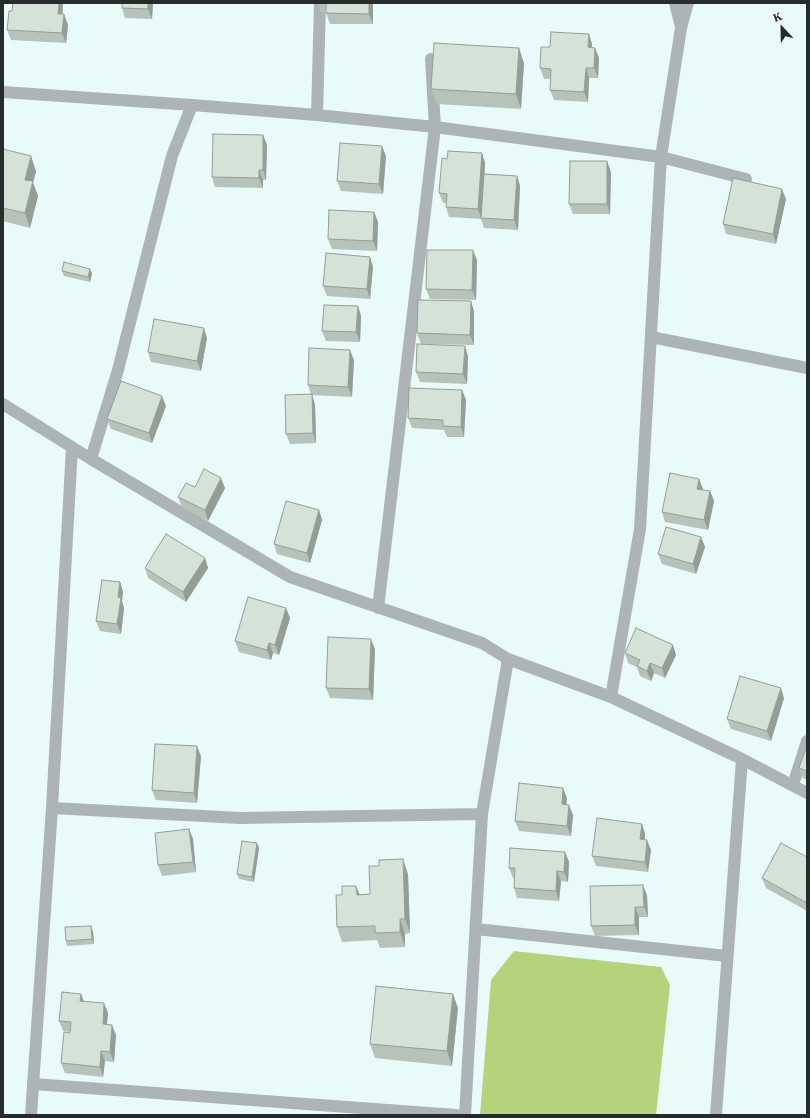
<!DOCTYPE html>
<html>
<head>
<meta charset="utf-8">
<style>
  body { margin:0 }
  #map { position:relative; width:810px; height:1118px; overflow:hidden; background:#e8fbf8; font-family:"IBM Plex Serif",serif }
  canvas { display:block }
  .frame { position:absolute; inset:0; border:4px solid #252c2b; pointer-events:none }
  .north { position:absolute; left:762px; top:8px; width:40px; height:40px; -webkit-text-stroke:3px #fff; paint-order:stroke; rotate:338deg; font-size:11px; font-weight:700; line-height:16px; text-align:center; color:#252c2b }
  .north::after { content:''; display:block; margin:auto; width:14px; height:18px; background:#252c2b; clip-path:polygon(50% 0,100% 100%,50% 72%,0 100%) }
</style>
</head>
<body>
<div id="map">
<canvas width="810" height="1118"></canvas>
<div class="frame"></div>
<div class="north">K</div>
</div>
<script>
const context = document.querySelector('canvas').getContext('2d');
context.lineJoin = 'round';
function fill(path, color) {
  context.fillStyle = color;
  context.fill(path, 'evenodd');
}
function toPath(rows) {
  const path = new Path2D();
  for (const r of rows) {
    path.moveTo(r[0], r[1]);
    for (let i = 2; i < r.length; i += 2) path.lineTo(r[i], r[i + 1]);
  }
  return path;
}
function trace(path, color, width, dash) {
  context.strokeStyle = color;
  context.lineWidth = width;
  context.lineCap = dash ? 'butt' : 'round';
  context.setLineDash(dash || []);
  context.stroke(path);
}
const green = toPath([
  [514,951,661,967,670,985,656,1115,480,1115,491,980]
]);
const minor = toPath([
  [675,3,681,27],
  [3,92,192,105],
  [317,115,320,3],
  [651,337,807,368],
  [3,404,91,459,290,577,482,643,508,659,611,697,742,759,807,793],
  [91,459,118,370,172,156,192,105,317,115,435,127,661,157,746,179],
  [378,608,435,127,431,59],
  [611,697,640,529,661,157,681,28,688,3],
  [793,785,807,741],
  [52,808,240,818,482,814],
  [476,929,727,956],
  [33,1084,456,1115],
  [31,1115,52,808,72,447],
  [465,1115,482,814,508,659],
  [716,1115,742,759]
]);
const wall = toPath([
  [153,3,152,19,125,18,122,8],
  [318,3,373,3,373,24,330,24,326,13,326,12,321,12],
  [63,14,68,25,66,43,11,40,7,30],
  [589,34,592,44,592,47,599,58,598,78,589,78,588,102,554,100,550,90,551,79,544,79,540,68,550,47],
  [524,63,521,109,437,104,431,89],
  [263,135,267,145,266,180,263,180,263,188,215,187,212,177],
  [3,149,36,171,33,183,38,196,30,228,3,221],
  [482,153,485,163,485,174,517,176,520,186,518,230,484,228,481,219,449,217,446,207,446,203,443,203,439,193,447,159],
  [386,156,383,194,341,191,337,181],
  [611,172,610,214,573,214,569,204],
  [786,199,776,244,726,234,723,224],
  [374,212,378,222,377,251,332,249,328,239],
  [370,257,373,267,370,299,327,296,323,286],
  [477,260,476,300,430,299,426,289],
  [90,269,92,274,90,282,64,276,62,271],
  [358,306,361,316,360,342,326,341,322,331],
  [474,311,474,345,421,344,417,333],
  [207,338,201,371,151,362,148,352],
  [468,356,467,384,420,382,416,372],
  [354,360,352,397,312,395,315,405,316,443,290,444,286,434,311,394,308,385],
  [462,390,466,400,464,437,447,437,444,430,412,428,408,418],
  [166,406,152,443,111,429,107,419],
  [699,479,703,490,710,491,714,501,708,530,665,522,662,512],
  [195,487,225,488,208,521,182,507,178,497],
  [319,510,322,520,310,563,277,554,274,544],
  [701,537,705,547,696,574,662,564,658,554],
  [205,558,208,568,186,602,148,578,145,568],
  [120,582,123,592,122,601,124,608,121,634,100,631,96,621],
  [286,608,290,618,279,655,273,653,271,660,239,652,235,641],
  [673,645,676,655,665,678,654,673,651,681,640,676,637,667,628,663,625,653],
  [375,649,373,700,330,698,326,688],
  [784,698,771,741,731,729,727,719],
  [807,745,807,780,803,778,799,768],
  [201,756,197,803,156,800,152,790],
  [567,798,566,805,573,815,571,836,519,831,515,821],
  [642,824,645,834,645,840,651,850,648,872,596,866,592,856],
  [189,829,193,839,196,872,162,876,158,865],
  [257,843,259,848,254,882,239,879,237,874],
  [565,852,569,862,568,882,561,881,559,901,517,898,514,888,515,878,513,878,509,868],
  [807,857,807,911,766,888,762,878],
  [408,874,410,933,405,934,405,947,380,948,377,940,342,942,337,927,342,895,370,894],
  [647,895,648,917,639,917,639,935,595,936,591,926],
  [93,931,94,944,67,946,66,941],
  [81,994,83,1001,108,1013,107,1024,116,1035,114,1062,105,1061,103,1077,65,1073,61,1063,70,1032,63,1031,59,1021],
  [458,1008,452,1066,375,1058,370,1044]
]);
const shadedWall = toPath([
  [59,3,63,3,62,24,58,14],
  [148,3,153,3,152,19,148,9],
  [369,3,373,3,373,24,369,14],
  [64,14,68,25,66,43,62,33],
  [589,34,592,44,591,57,588,47],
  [519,48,524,63,521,109,516,94],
  [595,48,599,58,598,78,594,68],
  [586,68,589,78,588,102,584,92],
  [263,135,267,145,266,180,263,170],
  [382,146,386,156,383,194,379,184],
  [482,153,485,163,481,218,478,209],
  [31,156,36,171,33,183,38,196,30,228,25,213,25,180],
  [607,161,611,172,610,214,607,204],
  [259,170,263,180,263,188,259,178],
  [517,176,520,186,518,230,514,220],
  [782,189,786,199,776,244,773,234],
  [374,212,378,222,377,251,373,241],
  [473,250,477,260,476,300,472,290],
  [370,257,373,267,370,299,367,289],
  [90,269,92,274,90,282,88,277],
  [471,301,474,311,474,345,470,335],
  [358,306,361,316,360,342,356,332],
  [204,328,207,338,201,371,197,361],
  [465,346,468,356,467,384,463,374],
  [350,350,354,360,352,397,348,387],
  [462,390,466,400,464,437,461,427],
  [312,394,315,405,316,443,313,433],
  [162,396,166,406,152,443,149,433],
  [221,478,225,488,208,521,205,510],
  [699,479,703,489,701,499,697,489],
  [710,491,714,501,708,530,704,520],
  [319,510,322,520,310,563,307,553],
  [701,537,705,547,696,574,693,564],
  [205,558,208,568,186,602,183,592],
  [120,582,123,592,122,601,124,608,121,634,117,624,118,597],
  [286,608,290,618,279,655,275,645],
  [371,639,375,649,373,700,369,689],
  [269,643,273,653,271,660,267,650],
  [673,645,676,655,665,678,662,668],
  [650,663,654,673,651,681,647,671],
  [781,688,784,698,771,741,767,731],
  [197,746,201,756,197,803,194,793],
  [563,788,567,798,565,814,562,804],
  [569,805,573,815,571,836,567,826],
  [642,824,645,834,644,849,640,839],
  [189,829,193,839,196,872,193,862],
  [647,840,651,850,648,872,645,862],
  [257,843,259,848,254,882,252,877],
  [565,852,569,862,568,882,564,872],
  [403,859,408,874,410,933,405,919],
  [557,871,561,881,559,901,556,891],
  [643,885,647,895,648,917,644,907],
  [356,886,362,900,357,895],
  [635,907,639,917,639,935,635,925],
  [400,919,405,934,405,947,400,932],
  [91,926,93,931,94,944,92,939],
  [81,994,85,1004,80,1001],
  [453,994,458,1008,452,1066,447,1051],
  [104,1003,108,1013,106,1034,103,1024],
  [112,1025,116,1035,114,1062,110,1052],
  [101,1051,105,1061,103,1077,100,1067]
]);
const building = toPath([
  [13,3,59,3,58,14,64,14,62,33,7,30,9,11,12,11,13,3],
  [122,3,148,3,148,9,122,8,122,3],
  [326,3,369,3,369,14,326,13,326,3],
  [551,32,589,34,588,47,595,48,594,68,586,68,584,92,550,90,551,69,540,68,541,47,550,47,551,32],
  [434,43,519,48,516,94,431,89,434,43],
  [213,134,263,135,263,170,259,170,259,178,212,177,213,134],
  [340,143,382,146,379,184,337,181,340,143],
  [3,149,31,156,25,180,33,181,25,213,3,208,3,149],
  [448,151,482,153,478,209,446,207,447,194,439,193,442,158,447,159,448,151],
  [570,161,607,161,607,204,569,204,570,161],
  [484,174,517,176,514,220,481,218,484,174],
  [733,178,782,189,773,234,723,224,733,178],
  [329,210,374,212,373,241,328,239,329,210],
  [427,250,473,250,472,290,426,289,427,250],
  [326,253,370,257,367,289,323,286,326,253],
  [64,262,90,269,88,277,62,271,64,262],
  [418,300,471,301,470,335,417,333,418,300],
  [324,305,358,306,356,332,322,331,324,305],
  [154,319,204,328,197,361,148,352,154,319],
  [417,344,465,346,463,374,416,372,417,344],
  [309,348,350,350,348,387,308,385,309,348],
  [121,381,162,396,149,433,107,419,121,381],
  [409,388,462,390,461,427,443,426,443,420,408,418,409,388],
  [312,394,313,433,286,434,285,395,312,394],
  [204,469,221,478,205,510,178,497,186,483,195,487,204,469],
  [670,473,699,479,697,489,710,491,704,520,662,512,670,473],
  [286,501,319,510,307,553,274,544,286,501],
  [666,527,701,537,693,564,658,554,666,527],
  [166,534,205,558,183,592,145,568,166,534],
  [102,580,120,582,118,597,121,598,117,624,96,621,102,580],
  [248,597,286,608,275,645,269,643,267,650,235,641,248,597],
  [636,628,673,645,662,668,650,663,647,671,637,666,640,660,625,653,636,628],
  [328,637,371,639,369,689,326,688,328,637],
  [740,676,781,688,767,731,727,719,740,676],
  [155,744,197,746,194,793,152,790,155,744],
  [807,745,807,771,799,768,807,745],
  [519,783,563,788,562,804,569,805,567,826,515,821,519,783],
  [597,818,642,824,640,839,647,840,645,862,592,856,597,818],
  [189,829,193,862,158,865,155,833,189,829],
  [242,841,257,843,252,877,237,874,242,841],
  [781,843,807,857,807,903,762,878,781,843],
  [510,848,565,852,564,872,557,871,556,891,514,888,515,868,509,868,510,848],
  [403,859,405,919,400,919,400,932,375,933,375,926,337,927,336,895,342,895,342,886,356,886,357,895,370,894,369,866,379,866,379,860,403,859],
  [643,885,644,907,635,907,635,925,591,926,590,886,643,885],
  [91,926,92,939,66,941,65,927,91,926],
  [376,986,453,994,447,1051,370,1044,376,986],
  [62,992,81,994,80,1001,104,1003,103,1024,112,1025,110,1052,101,1051,100,1067,61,1063,64,1032,70,1033,71,1022,59,1021,62,992]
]);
fill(green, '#b4d47c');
trace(minor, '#acb4b6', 12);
fill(wall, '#b6c2ba');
fill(shadedWall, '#949e97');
fill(building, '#d4e2d8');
trace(building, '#949e97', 1);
</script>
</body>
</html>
